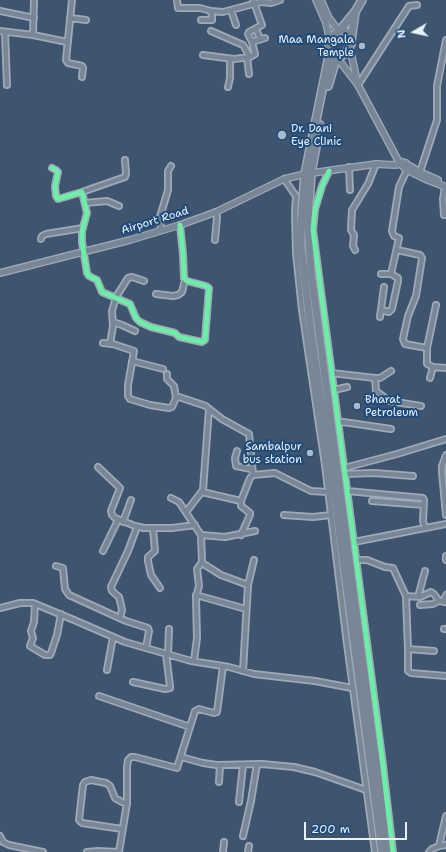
<!DOCTYPE html>
<html>
<head>
<meta charset="utf-8">
<style>
  body { margin:0 }
  #map { position:relative; width:446px; height:852px; overflow:hidden; background:#3e546f; font-family:"Shantell Sans",sans-serif }
  canvas { display:block }
  .north { position:absolute; left:394px; top:12px; width:40px; height:40px; -webkit-text-stroke:3px #1f4a7a; paint-order:stroke; rotate:261deg; font-size:11px; font-weight:700; line-height:16px; text-align:center; color:#e8f1f8 }
  .north::after { content:''; display:block; margin:auto; width:14px; height:18px; background:#e8f1f8; clip-path:polygon(50% 0,100% 100%,50% 72%,0 100%) }
  .scale { position:absolute; left:304px; top:822px; width:103px; height:18px; box-sizing:border-box; border:2px solid #e8f1f8; border-top:0; padding-left:5px; font-size:12px; line-height:14px; white-space:nowrap; color:#e8f1f8; -webkit-text-stroke:3px #1f4a7a; paint-order:stroke }
</style>
</head>
<body>
<div id="map">
<canvas width="446" height="852"></canvas>
<div class="north">N</div>
<div class="scale">200 m</div>
</div>
<script>
const context = document.querySelector('canvas').getContext('2d');
context.lineJoin = 'round';
function toPath(rows) {
  const path = new Path2D();
  for (const r of rows) {
    path.moveTo(r[0], r[1]);
    for (let i = 2; i < r.length; i += 2) path.lineTo(r[i], r[i + 1]);
  }
  return path;
}
function trace(path, color, width, dash) {
  context.strokeStyle = color;
  context.lineWidth = width;
  context.lineCap = dash ? 'butt' : 'round';
  context.setLineDash(dash || []);
  context.stroke(path);
}
function label(font, color, halo, rows, align = 'center') {
  context.font = font + ' "Shantell Sans",sans-serif';
  context.lineWidth = 4;
  context.setLineDash([]);
  context.textBaseline = 'middle';
  context.strokeStyle = halo;
  context.fillStyle = color;
  for (const [text, x, y, turn = 0] of rows) {
    context.save();
    context.translate(x, y);
    context.rotate((+turn || 0) * Math.PI / 180);
    context.textAlign = isNaN(turn) ? turn : align;
    if (halo) context.strokeText(text, 0, 0);
    context.fillText(text, 0, 0);
    context.restore();
  }
}
const minor = toPath([
  [72,0,66,60,68,63,82,66,83,68,82,77],
  [177,0,178,8,200,8,211,11,223,12,261,2,271,3,280,0],
  [231,10,236,25],
  [0,11,34,18],
  [70,18,86,20],
  [201,20,212,20,212,17,211,11],
  [256,29,260,39],
  [0,31,33,35,67,42],
  [211,31,243,45,250,57],
  [5,32,7,85],
  [33,35,34,0],
  [252,42,248,34,249,32,262,25,253,0],
  [203,55,234,59,250,57,255,54,252,42,265,38],
  [247,57,249,74],
  [358,85,409,6,417,5],
  [228,87,230,78,230,59],
  [349,167,350,190],
  [52,168,56,170,58,172,55,186,56,196,58,199,82,192,87,213,82,231,82,242,87,273,89,276,97,280,102,292,130,304,136,318,140,322,151,327,175,333,179,337,202,342,205,340,209,288,206,286,187,281,184,278,183,254,180,225],
  [329,171,322,186,315,209,313,230,382,757,393,852],
  [420,172,437,120,437,86,446,40],
  [284,179,296,196,295,213,296,253,302,310,325,465,347,644,375,852],
  [82,192,125,177,126,174,125,160],
  [85,203,107,201,119,206],
  [444,215,443,199,445,187],
  [161,230,160,217,168,190,168,171,171,166],
  [41,239,42,236,46,234,83,228],
  [215,240,217,217,216,212],
  [355,250,353,246,354,235,351,230,352,210,368,184,376,164],
  [397,250,420,255,422,258,416,296,408,316,403,339,405,344,427,348,427,364,433,367],
  [381,274,391,274,399,238,394,236,392,231,399,187,407,170],
  [156,294,173,296,178,295,182,292,185,280],
  [381,310,389,312,392,309,398,281,398,278,391,274],
  [380,317,384,287],
  [113,322,122,325,135,331],
  [103,343,113,344,134,351,128,385,128,396,130,399,150,405,169,408,172,407,176,398,179,397,206,406,209,409,203,490,186,512],
  [110,344,113,326,112,311,116,297,128,278,132,277,144,281],
  [427,348,436,305],
  [132,361,163,369],
  [331,373,375,378,376,391,389,401,421,406],
  [167,374,167,379,174,386,176,398],
  [375,378,380,378,391,371],
  [430,378,433,367,446,368],
  [334,390,347,387],
  [208,408,222,419,249,434,253,475],
  [339,423,343,422,391,429],
  [237,451,235,458,236,466,251,469,253,473],
  [446,455,442,466,442,472,446,515],
  [98,467,120,488,111,511,112,515,115,518,135,526,144,528,172,528,195,525],
  [344,468,397,454,446,439],
  [345,474,374,473,413,476],
  [347,491,423,498,424,500,423,521,425,528],
  [202,492,241,501],
  [171,498,179,502,201,535,202,562,197,569,199,586,196,597,197,638,194,661],
  [372,501,424,505],
  [284,515,313,517,331,515],
  [123,522,131,500],
  [153,529,155,551,148,557,148,561,151,575,160,588],
  [201,535,225,537,255,531],
  [241,535,250,515,250,513,241,506,241,501,250,478,253,475,275,473,311,491,328,492],
  [354,542,446,524],
  [103,551,118,520],
  [446,556,446,560],
  [356,560,367,560,385,567,393,568,406,596,420,597,431,592,434,594,439,601,446,602],
  [202,563,221,575,248,585],
  [56,566,63,568,65,589,69,595,126,621,148,628,149,631,146,648],
  [196,595,246,609],
  [406,596,408,649,408,671,411,673,446,676],
  [418,597,425,571],
  [443,602,446,595],
  [35,604,34,622,31,631,33,638,30,646,45,655,50,655,51,653,57,635,61,614],
  [420,605,433,604,439,601],
  [0,608,20,603,33,603,74,620,125,642,191,661,229,667,254,674,315,681,352,688],
  [120,618,122,610,121,605,119,597,112,591,111,587,128,551,137,527],
  [444,629,446,629],
  [408,649,434,651],
  [168,654,169,629],
  [107,670,113,637],
  [243,671,248,585,254,560],
  [133,682,165,689,170,688,170,686,166,654],
  [99,696,190,727],
  [181,757,203,763,217,765,262,764,294,767,315,772,366,790],
  [219,782,220,765],
  [239,802,243,765],
  [122,829,82,823,79,820,83,785,85,782,91,780,106,783,110,786,115,798,122,802,127,804],
  [0,836,3,842,9,845,43,852],
  [243,836,251,801,257,764],
  [439,846,446,845],
  [87,852,98,851,118,852],
  [119,852,127,803,127,767,128,760,131,757,135,757,177,768,195,711,199,709,214,713,217,712,223,666],
  [223,852,224,842],
  [248,852,249,846],
  [429,852,432,849,439,846,446,816]
]);
const major = toPath([
  [316,0,326,23,330,41],
  [321,0,329,18,339,31],
  [350,48,357,81],
  [338,59,358,85,400,164,407,170,425,179,446,187],
  [403,162,420,172,438,180],
  [0,273,130,240,180,225,216,212,284,179,305,174,376,164,395,165,406,163]
]);
const highway = toPath([
  [340,30,346,32,349,35,351,44,345,54,336,59,329,56,328,49,332,37,340,30],
  [340,30,355,12,362,0],
  [351,41,355,12],
  [329,56,305,174,301,224,301,246,311,332,334,491,382,852],
  [328,86,336,59],
  [320,125,311,173,309,205,308,225,311,271,388,852]
]);
const cycleway = toPath([
  [52,168,56,170,58,172,55,186,56,196,58,199,82,192,87,213,82,231,82,242,87,273,89,276,97,280,102,292,130,304,136,318,140,322,151,327,175,333,179,337,202,342,205,340,209,288,206,286,187,281,184,278,183,254,180,225],
  [329,171,322,186,315,209,313,230,382,757,393,852]
]);
const markers = [
  [362,46,4,"#acbac8"],
  [282,135,5,"#acbac8"],
  [357,406,4,"#acbac8"],
  [310,453,4,"#acbac8"]
];
const poiNames = [
  ["Maa Mangala",354,40],
  ["Temple",354,53],
  ["Dr. Dani",291,129,"left"],
  ["Eye Clinic",291,142,"left"],
  ["Bharat",365,400,"left"],
  ["Petroleum",365,413,"left"],
  ["Sambalpur",302,447],
  ["bus station",302,460]
];
const streetNames = [
  ["Airport Road",155,221,-17]
];
trace(minor, '#9eaab8', 8);
trace(major, '#9eaab8', 8);
trace(highway, '#9eaab8', 10);
trace(minor, '#798695', 4.5);
trace(major, '#798695', 5.5);
trace(highway, '#798695', 7);
trace(cycleway, '#6deda7', 5);
for (const [x, y, r, color] of markers) {
  const dot = new Path2D();
  dot.arc(x, y, r, 0, 2 * Math.PI);
  context.fillStyle = color;
  context.fill(dot);
  trace(dot, '#1f4a7a', 1.5);
}
label('11px', '#e8f1f8', '#1f4a7a', poiNames, 'right');
label('11px', '#e8f1f8', '#1f4a7a', streetNames);
</script>
</body>
</html>
